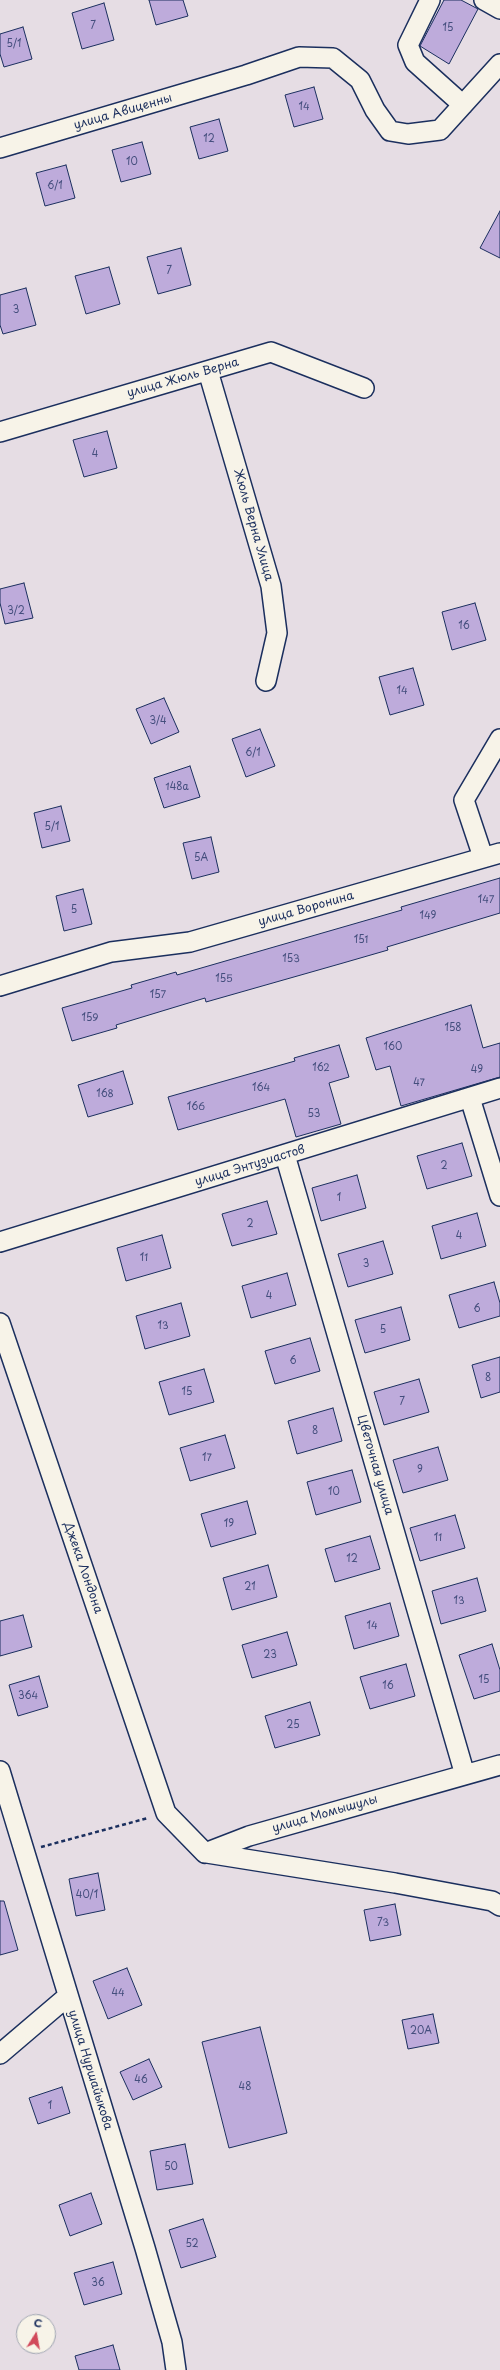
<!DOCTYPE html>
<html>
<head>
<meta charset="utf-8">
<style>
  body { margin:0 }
  #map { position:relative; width:500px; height:2370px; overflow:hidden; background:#e6dde4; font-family:"Playpen Sans",sans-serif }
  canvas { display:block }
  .north { position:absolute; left:16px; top:2314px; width:40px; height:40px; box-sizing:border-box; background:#f7f3e8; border:1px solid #9fa5b1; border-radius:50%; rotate:11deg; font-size:11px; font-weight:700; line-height:16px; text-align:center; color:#1b2f5e }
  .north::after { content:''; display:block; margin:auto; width:14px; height:18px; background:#d1495b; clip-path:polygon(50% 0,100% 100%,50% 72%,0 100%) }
</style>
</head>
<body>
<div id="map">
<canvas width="500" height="2370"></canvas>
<div class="north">С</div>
</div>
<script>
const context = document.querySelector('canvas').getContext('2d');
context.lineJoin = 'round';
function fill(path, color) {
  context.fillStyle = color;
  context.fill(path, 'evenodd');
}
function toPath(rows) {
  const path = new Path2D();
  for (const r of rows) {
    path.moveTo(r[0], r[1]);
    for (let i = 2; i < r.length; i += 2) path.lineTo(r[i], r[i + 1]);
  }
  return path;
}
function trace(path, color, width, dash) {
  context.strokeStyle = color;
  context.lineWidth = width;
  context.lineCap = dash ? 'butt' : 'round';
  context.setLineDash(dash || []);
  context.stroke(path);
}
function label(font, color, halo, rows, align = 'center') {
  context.font = font + ' "Playpen Sans",sans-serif';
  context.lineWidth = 3;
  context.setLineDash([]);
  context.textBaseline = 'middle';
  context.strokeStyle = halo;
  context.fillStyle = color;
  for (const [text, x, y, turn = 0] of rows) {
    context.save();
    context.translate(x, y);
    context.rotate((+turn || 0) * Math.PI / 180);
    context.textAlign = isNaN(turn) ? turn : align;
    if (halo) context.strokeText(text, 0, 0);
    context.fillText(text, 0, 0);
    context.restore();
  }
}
const building = toPath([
  [149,0,183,0,188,16,156,25,149,0],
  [444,0,461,0,478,9,449,64,420,46,444,0],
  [104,3,114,40,82,49,72,13,104,3],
  [23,27,32,59,4,67,0,54,0,34,23,27],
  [314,87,323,119,294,127,285,95,314,87],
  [219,119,228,151,199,159,190,127,219,119],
  [142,142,151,174,121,182,112,150,142,142],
  [66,165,75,198,45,206,36,173,66,165],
  [500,211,500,258,480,248,500,211],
  [181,248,191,285,158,294,147,257,181,248],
  [109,267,120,304,86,314,75,276,109,267],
  [26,288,36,325,3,334,0,325,0,295,26,288],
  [107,431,117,468,84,477,73,440,107,431],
  [24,583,33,618,5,624,0,603,0,589,24,583],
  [475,603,486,640,452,650,442,612,475,603],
  [413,668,424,705,390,715,379,677,413,668],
  [164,698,179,732,151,744,136,709,164,698],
  [260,729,275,766,246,777,232,739,260,729],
  [190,766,200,797,164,808,154,778,190,766],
  [61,806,70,841,42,848,34,813,61,806],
  [211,837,219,872,192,879,183,843,211,837],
  [500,878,500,913,387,947,388,950,343,963,206,1002,205,998,116,1025,117,1028,72,1041,62,1008,132,988,131,985,176,972,177,975,402,910,401,907,500,878],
  [83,889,92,924,64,931,56,896,83,889],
  [471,1005,483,1048,500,1043,500,1077,401,1106,390,1066,376,1070,366,1038,471,1005],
  [339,1045,349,1077,329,1083,341,1124,296,1137,285,1099,178,1130,168,1097,295,1061,294,1058,339,1045],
  [123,1071,133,1104,88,1117,78,1085,123,1071],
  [462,1143,472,1176,427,1189,417,1156,462,1143],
  [357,1175,366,1208,321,1221,312,1188,357,1175],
  [267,1201,277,1234,232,1246,222,1214,267,1201],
  [477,1213,486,1246,441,1259,432,1226,477,1213],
  [162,1235,171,1268,126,1281,117,1248,162,1235],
  [383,1241,393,1274,348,1287,338,1254,383,1241],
  [287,1273,296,1305,251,1318,242,1286,287,1273],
  [494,1282,500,1303,500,1316,459,1328,449,1295,494,1282],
  [181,1303,190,1336,145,1349,136,1316,181,1303],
  [401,1307,410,1340,365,1353,355,1320,401,1307],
  [310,1338,320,1371,275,1384,265,1351,310,1338],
  [500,1357,500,1392,481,1398,472,1365,500,1357],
  [204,1369,214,1402,169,1415,159,1382,204,1369],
  [419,1379,429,1412,384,1425,374,1392,419,1379],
  [333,1408,342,1441,297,1454,288,1421,333,1408],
  [225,1435,235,1468,190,1481,180,1448,225,1435],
  [438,1447,448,1480,403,1493,393,1460,438,1447],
  [352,1470,361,1502,316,1515,307,1482,352,1470],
  [247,1501,256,1534,211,1547,201,1514,247,1501],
  [455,1515,465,1548,420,1561,410,1528,455,1515],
  [370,1536,380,1569,335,1582,325,1549,370,1536],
  [268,1565,277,1597,232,1610,223,1578,268,1565],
  [477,1578,486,1611,441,1624,432,1591,477,1578],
  [390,1603,399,1636,354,1649,345,1616,390,1603],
  [23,1615,32,1647,0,1656,0,1621,23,1615],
  [287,1632,297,1665,252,1678,242,1645,287,1632],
  [492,1644,500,1670,500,1691,474,1699,459,1655,492,1644],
  [406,1664,415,1696,370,1709,360,1677,406,1664],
  [39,1676,48,1707,18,1716,9,1685,39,1676],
  [310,1702,320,1735,275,1748,265,1716,310,1702],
  [98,1873,105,1910,76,1916,69,1879,98,1873],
  [0,1901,4,1901,18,1950,0,1955,0,1901],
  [395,1904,401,1935,370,1941,364,1910,395,1904],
  [127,1968,142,2005,108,2019,93,1981,127,1968],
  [433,2014,439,2043,408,2049,402,2020,433,2014],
  [260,2027,287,2133,229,2148,202,2042,260,2027],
  [149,2059,162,2087,133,2100,120,2072,149,2059],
  [62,2087,70,2113,38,2124,29,2098,62,2087],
  [185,2144,193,2184,157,2190,150,2151,185,2144],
  [91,2193,102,2224,70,2236,59,2205,91,2193],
  [203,2219,216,2257,181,2268,169,2230,203,2219],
  [113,2262,122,2294,84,2305,74,2273,113,2262],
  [113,2345,120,2370,79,2370,75,2356,113,2345]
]);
const path = toPath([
  [41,1847,148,1818]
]);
const street = toPath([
  [430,0,408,45,415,62,463,105],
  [484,0,500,9],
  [0,148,246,75,299,57,333,58,360,80,375,110,390,131,408,134,440,130,500,64],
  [208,371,271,586,277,633,266,681],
  [0,432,271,352,364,388],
  [483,857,464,800,500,739],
  [0,986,111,952,190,942,500,853],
  [470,1098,500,1196],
  [285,1155,465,1775],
  [0,1242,500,1088],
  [0,1323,166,1813,205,1853,249,1836,500,1765],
  [0,1771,145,2248,172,2342,176,2370],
  [207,1853,395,1883,492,1901,500,1906],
  [0,2054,68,1996]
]);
const numberNames = [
  ["7",93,26],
  ["15",448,28],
  ["5/1",14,44],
  ["14",304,107],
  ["12",209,139],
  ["10",132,162],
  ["6/1",55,186],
  ["7",169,271],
  ["3",16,310],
  ["4",95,454],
  ["3/2",16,611],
  ["16",464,626],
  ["14",402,691],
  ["3/4",158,721],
  ["6/1",253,753],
  ["148a",177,787],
  ["5/1",52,827],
  ["5А",201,858],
  ["147",486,900],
  ["5",74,910],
  ["149",428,916],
  ["151",361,940],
  ["153",291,959],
  ["155",224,979],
  ["157",158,995],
  ["159",90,1018],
  ["158",453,1028],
  ["160",393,1047],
  ["162",321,1068],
  ["49",477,1070],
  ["47",419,1083],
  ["164",261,1088],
  ["168",105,1094],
  ["166",196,1107],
  ["53",314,1114],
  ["2",444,1166],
  ["1",339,1198],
  ["2",250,1224],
  ["4",459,1236],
  ["11",144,1258],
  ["3",366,1264],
  ["4",269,1296],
  ["6",477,1309],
  ["13",163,1326],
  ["5",383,1330],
  ["6",293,1361],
  ["8",488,1378],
  ["15",187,1392],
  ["7",402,1402],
  ["8",315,1431],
  ["17",207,1458],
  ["9",420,1470],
  ["10",334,1492],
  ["19",229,1524],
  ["11",438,1538],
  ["12",352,1559],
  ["21",250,1587],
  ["13",459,1601],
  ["14",372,1626],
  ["23",270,1655],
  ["15",484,1680],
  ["16",388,1686],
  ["364",28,1696],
  ["25",293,1725],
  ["40/1",87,1895],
  ["73",383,1923],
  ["44",118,1993],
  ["20А",421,2031],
  ["46",141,2080],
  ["48",245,2087],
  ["1",50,2106],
  ["50",171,2167],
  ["52",192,2244],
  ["36",98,2283]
];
const streetNames = [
  ["улица Авиценны",123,112,-16],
  ["улица Жюль Верна",183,378,-16],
  ["Жюль Верна Улица",253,525,74],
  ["улица Воронина",306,909,-16],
  ["улица Энтузиастов",250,1166,-17],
  ["Цветочная улица",375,1465,74],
  ["Джека Лондона",83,1568,71],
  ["улица Момышулы",325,1814,-16],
  ["улица Нуршайыкова",90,2070,73]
];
fill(building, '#beabdb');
trace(building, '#1b2f5e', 1);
trace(street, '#1b2f5e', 22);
trace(path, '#1b2f5e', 2.5, [4, 3]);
trace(street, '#f7f3e8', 19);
label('10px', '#444e7d', null, numberNames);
label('12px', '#1b2f5e', '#f7f3e8', streetNames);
</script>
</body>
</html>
